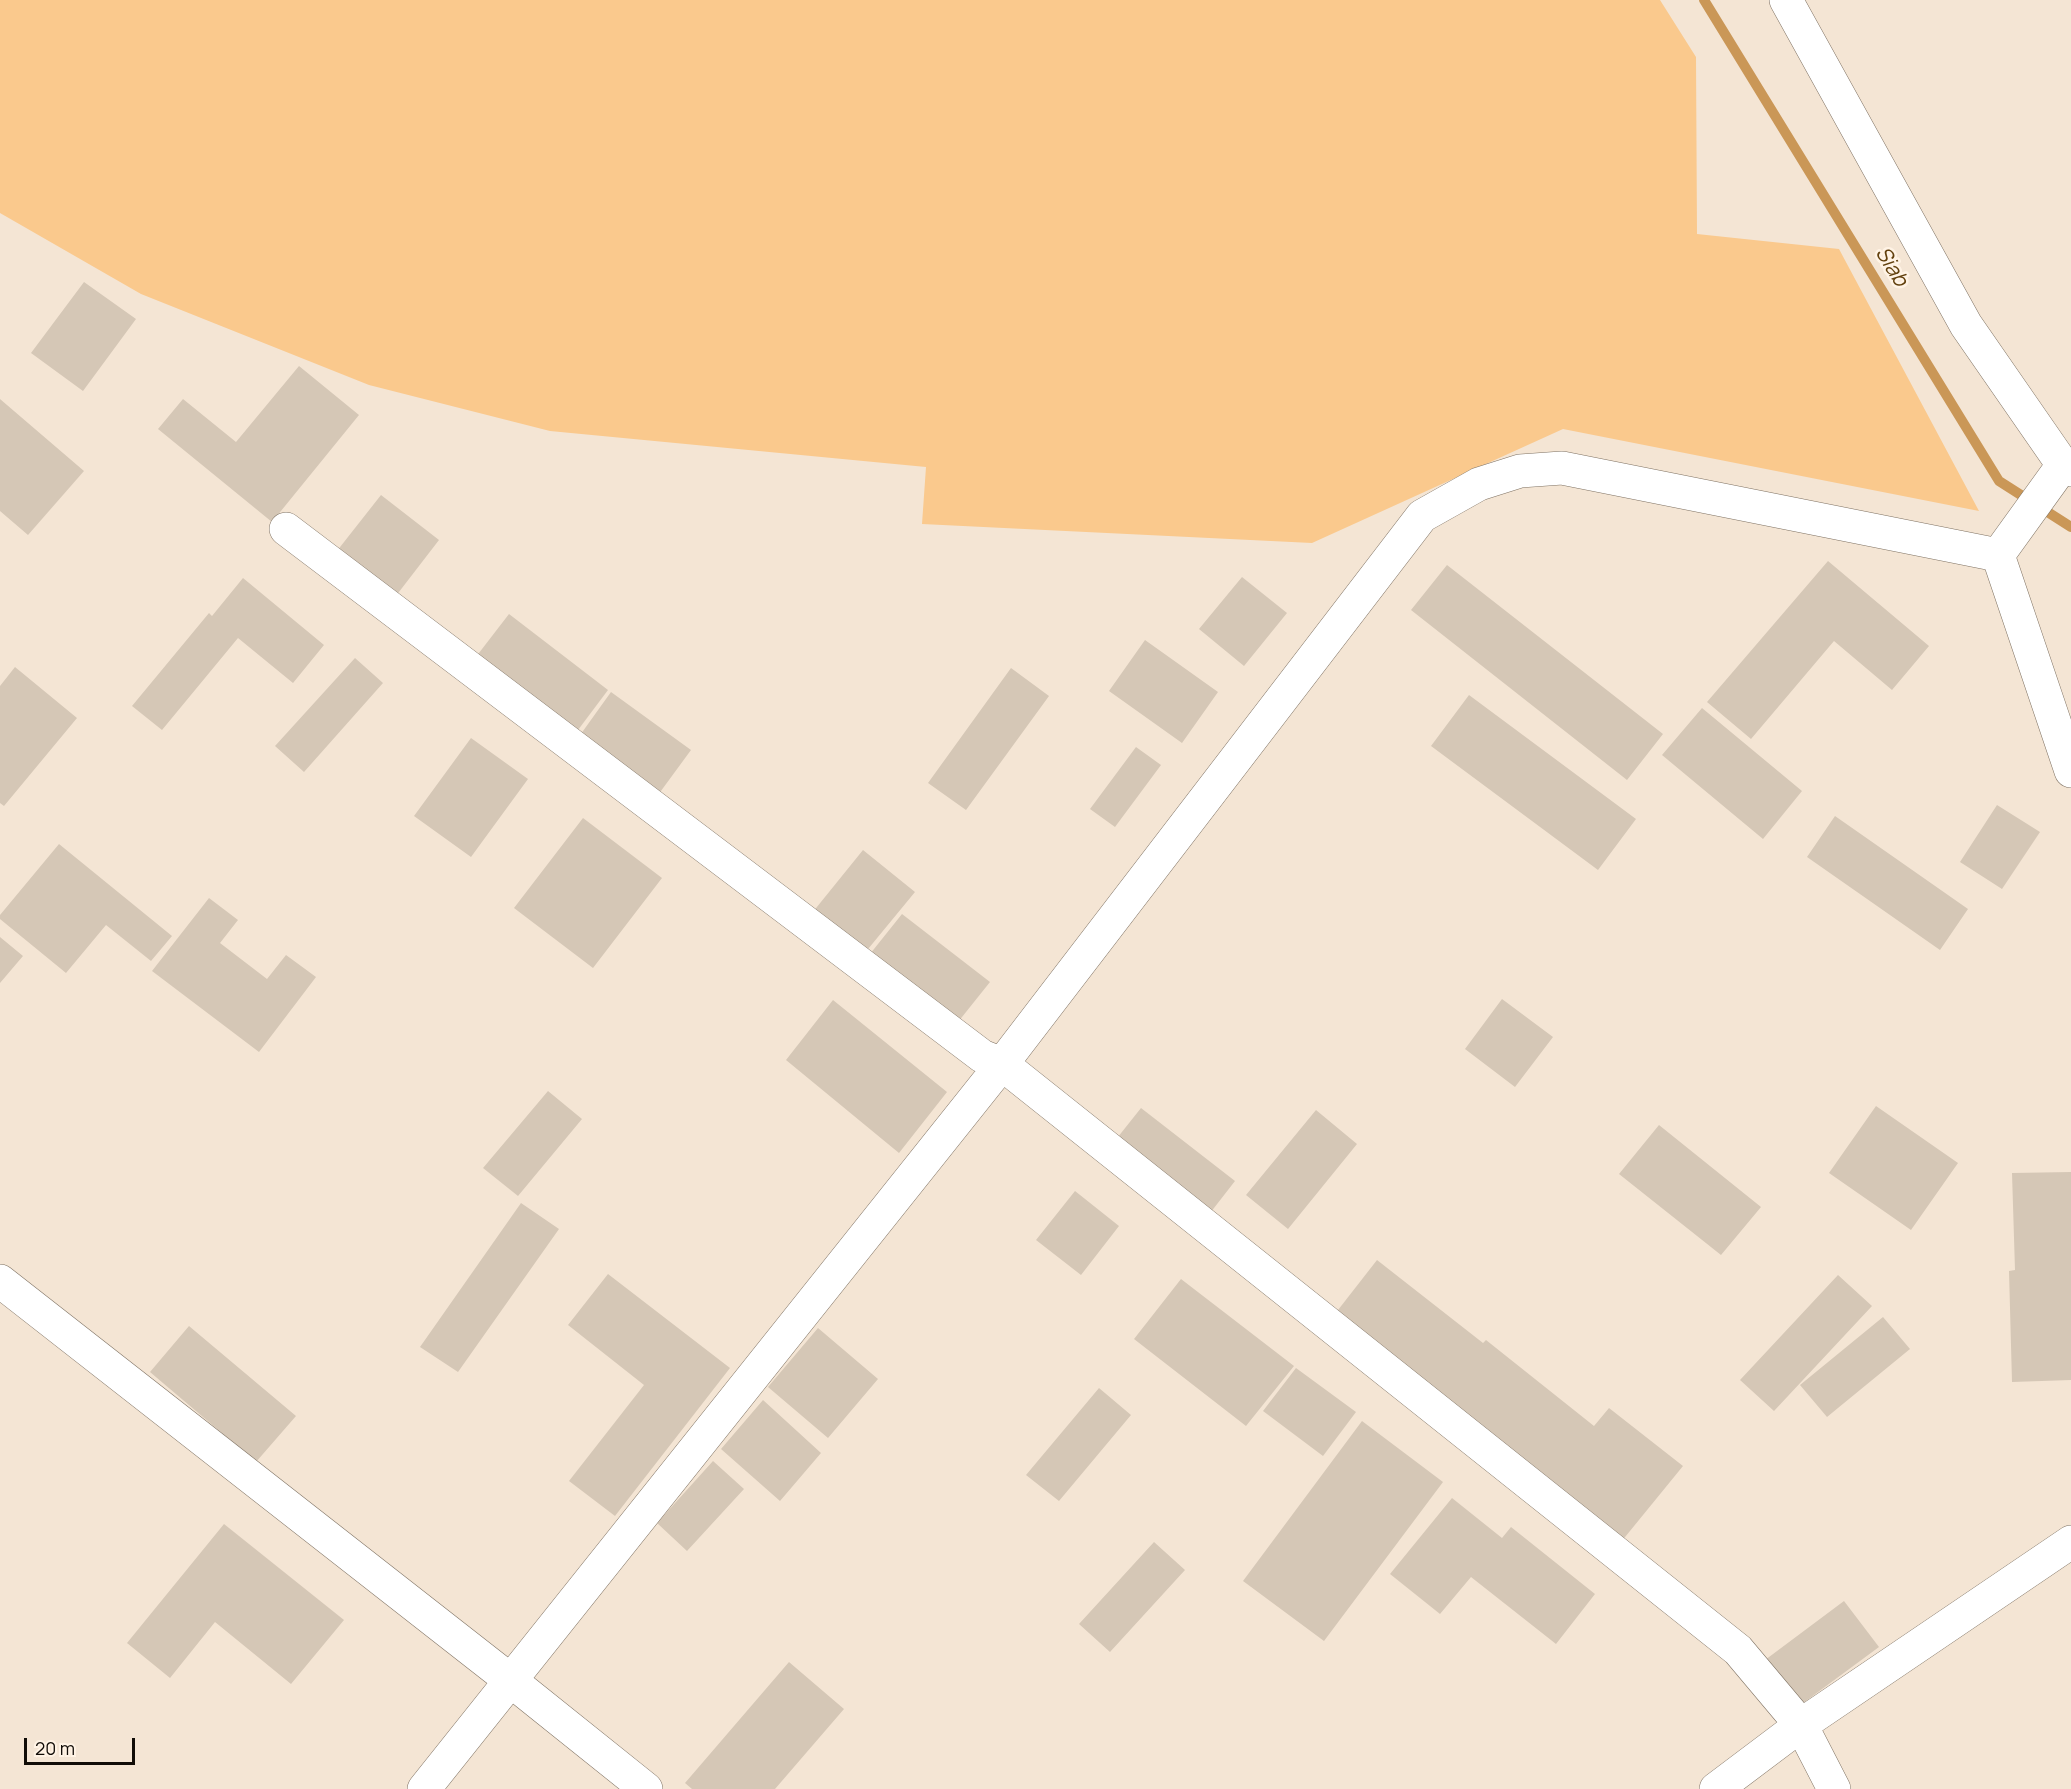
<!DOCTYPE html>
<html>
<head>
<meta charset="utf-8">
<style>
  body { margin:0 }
  #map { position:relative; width:2071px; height:1789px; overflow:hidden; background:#f4e5d4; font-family:Manrope,sans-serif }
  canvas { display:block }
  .scale { position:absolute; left:24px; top:1738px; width:111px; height:27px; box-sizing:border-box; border:3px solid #110c07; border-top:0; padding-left:8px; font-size:18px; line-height:21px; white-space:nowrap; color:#110c07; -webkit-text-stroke:4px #fff3e5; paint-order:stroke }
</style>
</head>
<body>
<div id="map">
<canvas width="2071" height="1789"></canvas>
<div class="scale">20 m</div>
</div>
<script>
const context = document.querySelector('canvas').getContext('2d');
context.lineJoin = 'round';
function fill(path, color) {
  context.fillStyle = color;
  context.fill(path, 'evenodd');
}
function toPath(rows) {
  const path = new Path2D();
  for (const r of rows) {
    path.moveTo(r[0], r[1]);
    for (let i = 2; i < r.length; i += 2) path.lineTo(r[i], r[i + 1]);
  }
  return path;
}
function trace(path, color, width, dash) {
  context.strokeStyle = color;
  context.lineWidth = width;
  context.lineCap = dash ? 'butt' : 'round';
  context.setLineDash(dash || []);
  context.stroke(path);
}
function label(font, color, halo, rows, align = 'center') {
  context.font = font + ' Manrope,sans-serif';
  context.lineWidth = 5;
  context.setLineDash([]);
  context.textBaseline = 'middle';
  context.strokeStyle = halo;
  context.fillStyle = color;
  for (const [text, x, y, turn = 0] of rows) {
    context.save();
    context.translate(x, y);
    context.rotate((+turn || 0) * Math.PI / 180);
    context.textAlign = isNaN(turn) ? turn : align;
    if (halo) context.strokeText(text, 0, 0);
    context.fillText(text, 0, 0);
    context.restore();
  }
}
const green = toPath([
  [0,0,1660,0,1696,57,1697,234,1839,249,1979,511,1563,429,1312,543,922,524,926,467,550,431,369,385,141,294,0,213]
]);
const stream = toPath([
  [1704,0,1999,481,2071,527]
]);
const building = toPath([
  [84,282,136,319,83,391,31,353],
  [299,366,359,415,272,522,158,429,183,399,236,442],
  [0,399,84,471,28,535,0,511],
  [381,495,439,540,392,601,333,556],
  [1828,561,1929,646,1892,690,1834,641,1751,739,1707,702],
  [1447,565,1663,734,1627,780,1411,610],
  [1242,577,1287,613,1244,666,1199,629],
  [243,578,324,645,293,683,238,638,162,730,132,706,209,613,212,616],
  [509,614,608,690,572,738,472,662],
  [1145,640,1218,692,1182,743,1109,691],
  [355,658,383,683,304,772,275,746],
  [15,667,77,718,4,806,0,803,0,686],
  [1011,668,1049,696,966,810,928,783],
  [611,692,691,750,658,795,578,738],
  [1469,695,1636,819,1598,870,1431,746],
  [1702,708,1802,791,1763,839,1662,755],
  [471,738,528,779,471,857,414,816],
  [1136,747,1161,765,1115,827,1090,809],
  [1997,805,2040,832,2002,889,1960,862],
  [1835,816,1968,909,1940,950,1807,857],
  [583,818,662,878,593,968,514,908],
  [59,844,172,936,151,961,106,925,66,973,0,919,0,915],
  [863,850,915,892,859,960,808,918],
  [209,898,238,920,220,943,267,979,286,955,316,977,259,1052,152,971],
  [902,914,990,982,958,1022,870,954],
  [0,937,23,956,0,983],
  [1502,999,1553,1037,1515,1087,1465,1049],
  [833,1000,947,1092,899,1153,786,1060],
  [548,1091,582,1119,518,1196,483,1168],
  [1876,1106,1958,1163,1911,1230,1829,1173],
  [1141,1108,1235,1181,1200,1226,1106,1152],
  [1316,1110,1357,1144,1288,1229,1246,1195],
  [1659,1125,1761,1207,1721,1255,1619,1174],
  [2071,1172,2071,1380,2012,1382,2009,1271,2015,1270,2012,1173],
  [1075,1191,1119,1226,1081,1275,1036,1240],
  [521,1203,559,1229,458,1372,420,1347],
  [1377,1260,1483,1343,1486,1340,1594,1426,1609,1408,1683,1466,1621,1542,1331,1319],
  [608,1274,730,1368,615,1516,569,1481,644,1385,568,1325],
  [1838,1275,1872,1306,1774,1411,1740,1380],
  [1181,1279,1294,1366,1246,1426,1134,1339],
  [1883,1317,1910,1349,1827,1417,1800,1385],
  [189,1326,296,1416,256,1462,150,1372],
  [818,1328,878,1379,828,1438,768,1387],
  [1296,1368,1356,1412,1323,1456,1263,1411],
  [1099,1388,1131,1415,1059,1501,1026,1475],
  [763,1400,821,1453,780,1501,721,1449],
  [1362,1421,1443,1482,1324,1641,1243,1581],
  [713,1461,744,1489,687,1551,657,1523],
  [1452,1498,1502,1538,1511,1527,1595,1594,1556,1644,1471,1577,1440,1614,1390,1574],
  [224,1524,344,1620,291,1684,215,1622,170,1678,127,1643],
  [1154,1542,1185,1570,1110,1652,1079,1624],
  [1844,1601,1879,1647,1799,1706,1765,1660],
  [789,1662,844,1709,775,1789,692,1789,685,1783]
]);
const minor = toPath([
  [1786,0,1966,325,2063,465,2071,470],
  [286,529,982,1056,1002,1064,1738,1650,1801,1725,1834,1789],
  [1998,555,2071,771],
  [1998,555,2063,465],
  [0,1281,510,1680,646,1789],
  [424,1789,1002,1064,1422,516,1479,484,1520,471,1562,468,1998,555],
  [1716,1789,1801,1725,2071,1542]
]);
const waterNames = [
  ["Siab",1891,267,58]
];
fill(green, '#fac98d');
trace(stream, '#ca9757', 10);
fill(building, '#d5c7b6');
trace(minor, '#7f7263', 34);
trace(minor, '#fff', 33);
label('italic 21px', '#62400d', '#fff3e5', waterNames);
</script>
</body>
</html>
